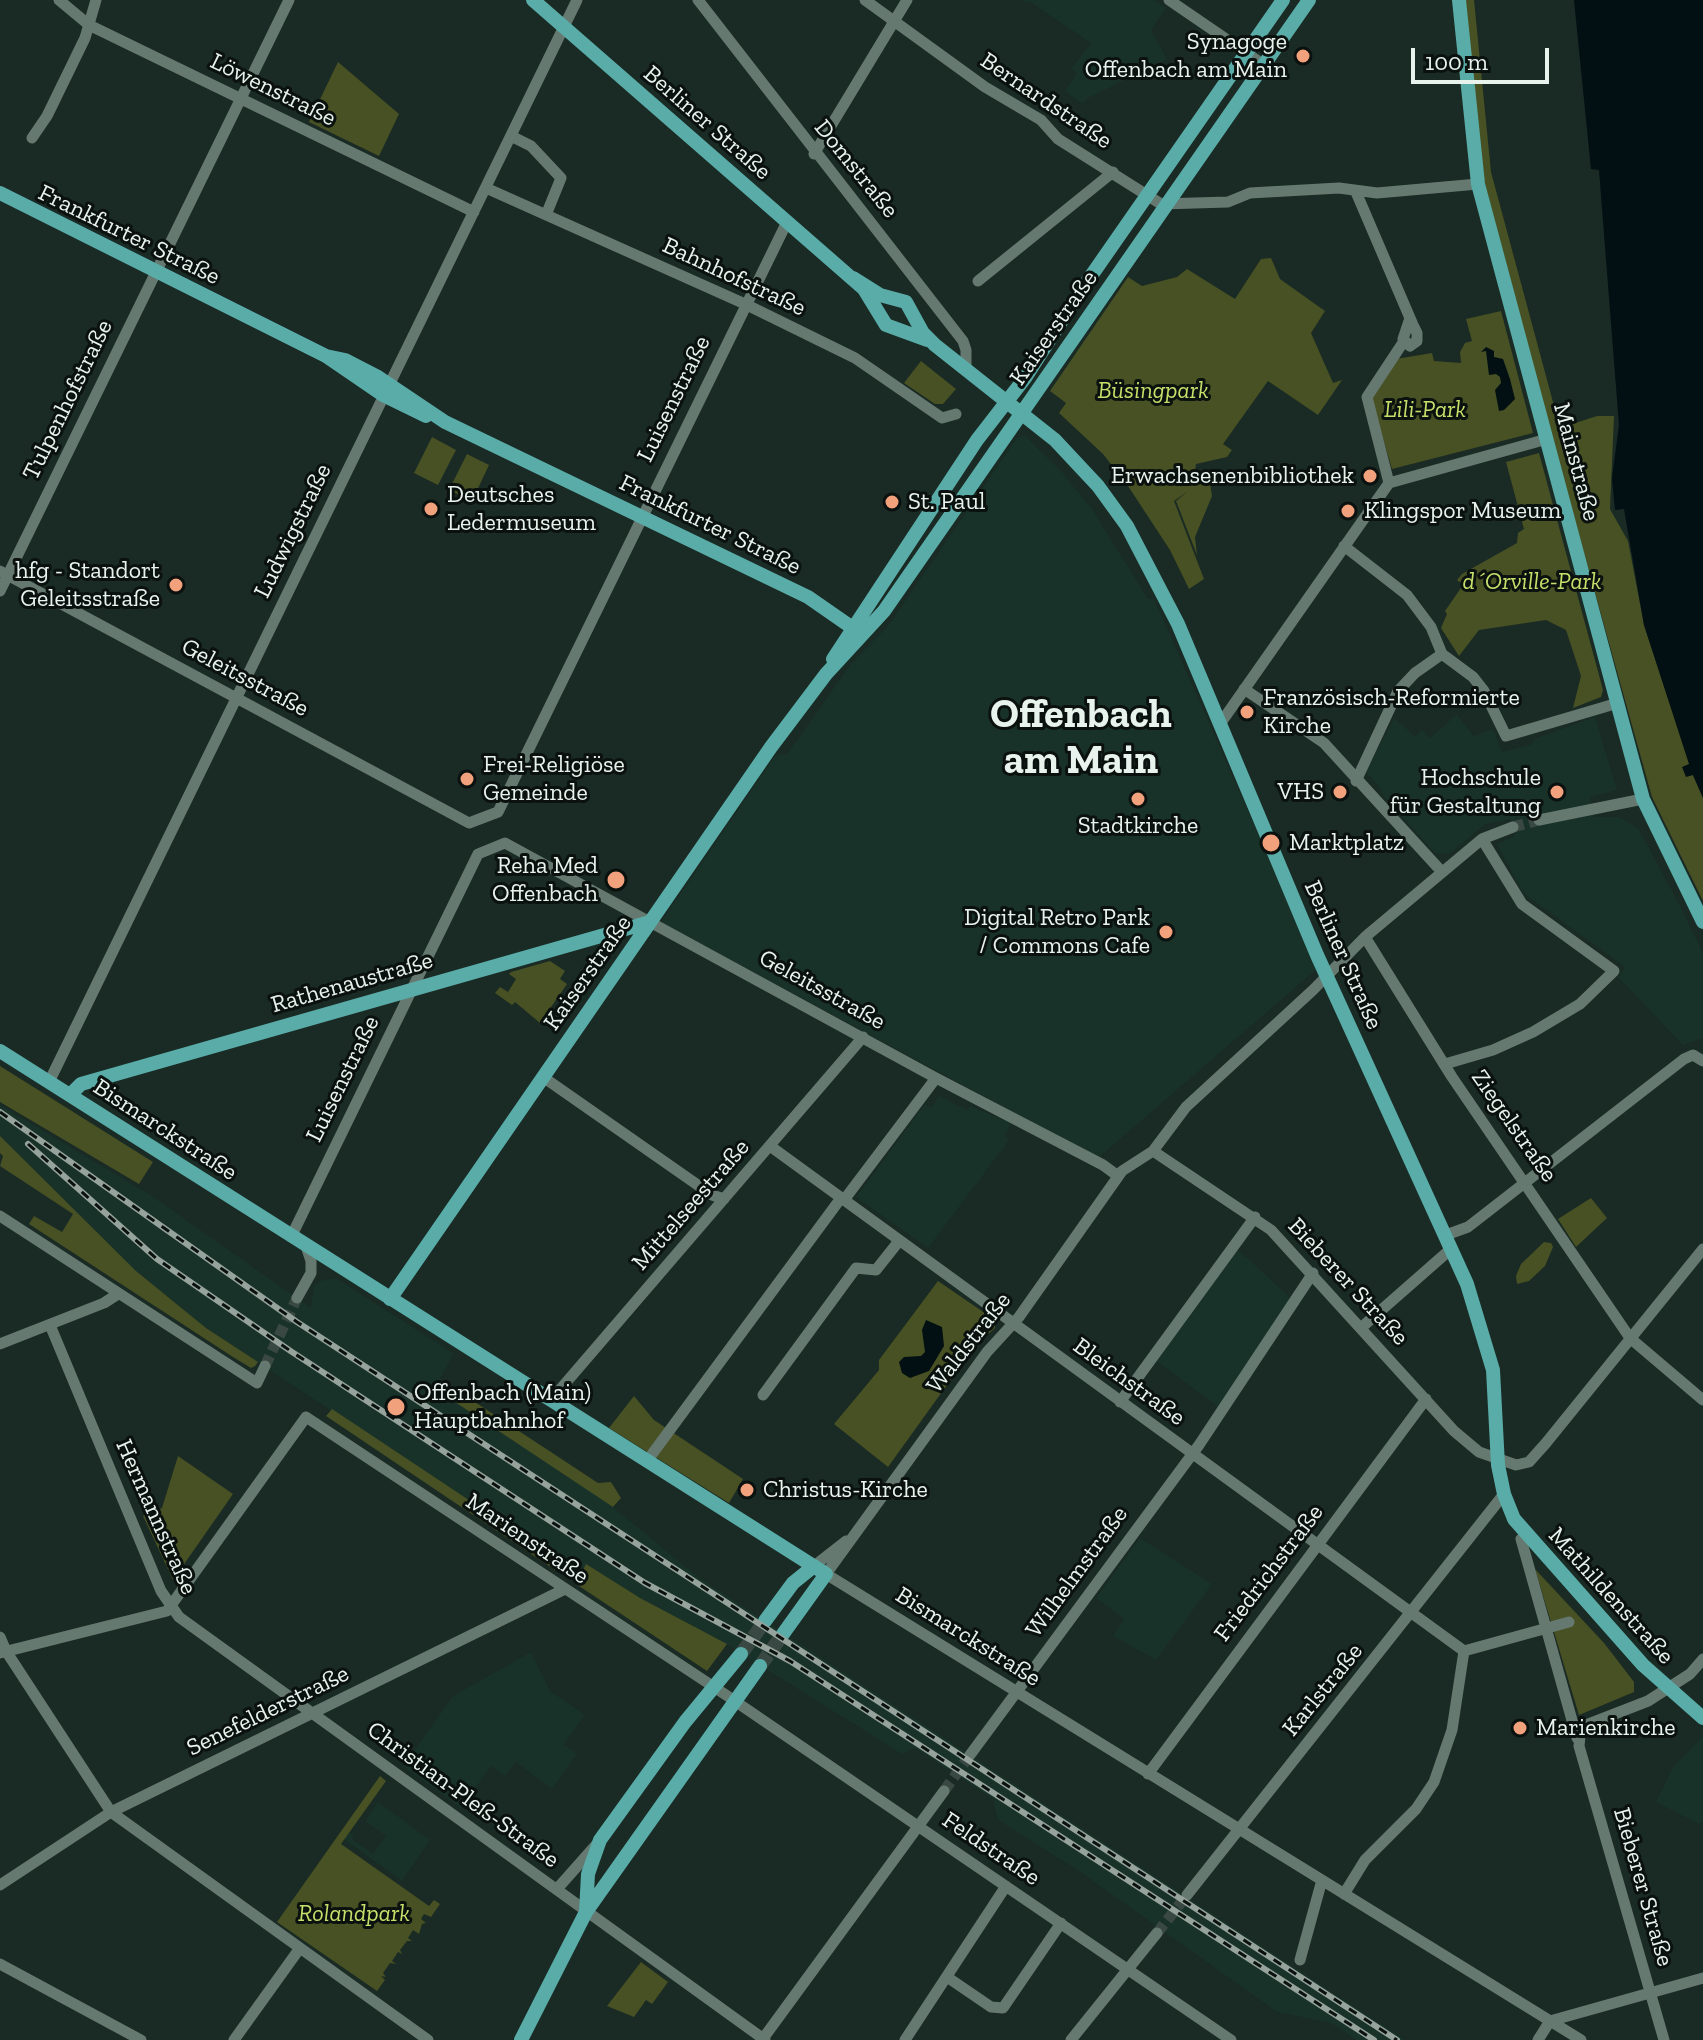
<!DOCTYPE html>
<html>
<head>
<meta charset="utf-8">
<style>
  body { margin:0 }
  #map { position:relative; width:1703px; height:2040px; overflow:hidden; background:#1a2a24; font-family:"Zilla Slab",serif }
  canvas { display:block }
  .scale { position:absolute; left:1411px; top:48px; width:138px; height:36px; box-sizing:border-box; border:4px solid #e8f3ee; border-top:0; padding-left:10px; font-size:24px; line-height:28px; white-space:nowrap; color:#e8f3ee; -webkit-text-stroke:6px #0a110e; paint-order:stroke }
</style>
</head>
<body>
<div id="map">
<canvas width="1703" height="2040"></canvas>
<div class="scale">100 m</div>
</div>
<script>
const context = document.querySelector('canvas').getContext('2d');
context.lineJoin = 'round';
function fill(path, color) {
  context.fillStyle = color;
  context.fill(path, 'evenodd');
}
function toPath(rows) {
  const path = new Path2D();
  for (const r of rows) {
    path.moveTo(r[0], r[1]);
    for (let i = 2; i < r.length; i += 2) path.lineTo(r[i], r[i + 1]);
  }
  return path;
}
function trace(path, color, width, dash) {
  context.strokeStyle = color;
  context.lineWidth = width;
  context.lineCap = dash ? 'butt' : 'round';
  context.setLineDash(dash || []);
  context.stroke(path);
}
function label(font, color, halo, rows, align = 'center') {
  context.font = font + ' "Zilla Slab",serif';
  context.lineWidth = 6;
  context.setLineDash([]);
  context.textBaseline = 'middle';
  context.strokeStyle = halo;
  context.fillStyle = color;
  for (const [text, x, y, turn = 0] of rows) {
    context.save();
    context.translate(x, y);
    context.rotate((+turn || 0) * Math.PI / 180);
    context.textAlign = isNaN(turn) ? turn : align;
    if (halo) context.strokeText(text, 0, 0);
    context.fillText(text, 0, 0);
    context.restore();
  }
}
const built = toPath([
  [1022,0,1154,0,1166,8,1151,30,1167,59,1088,98,1083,104,1065,91,1077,73,1071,69,1091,43,1029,1,1025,3],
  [1024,435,1061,471,1092,509,1148,599,1154,599,1318,968,1098,1158,661,922,775,756,788,753,850,665,886,629,1017,438],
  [1457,714,1473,736,1493,729,1502,752,1533,744,1534,739,1595,717,1617,790,1590,797,1594,817,1619,817,1638,828,1678,902,1703,953,1703,1038,1683,1045,1618,977,1625,967,1523,893,1497,844,1515,836,1511,819,1486,824,1449,854,1435,853,1381,793,1381,789,1366,772,1394,718,1415,736,1422,730,1430,738],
  [938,1095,967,1110,970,1106,1011,1123,1004,1136,1010,1139,928,1248,856,1197,925,1104,932,1108],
  [0,1105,155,1198,311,1308,314,1286,320,1281,336,1278,454,1354,440,1378,449,1384,443,1393,597,1494,698,1577,1405,2040,1356,2040,1331,2023,1277,2012,1079,1871,998,1820,993,1799,915,1748,902,1754,718,1639,595,1584,206,1328,136,1271,0,1136],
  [1235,1247,1292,1299,1221,1409,1154,1359],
  [1140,1538,1212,1584,1156,1660,1113,1636,1124,1619,1096,1598],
  [531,1652,550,1691,585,1715,564,1744,577,1754,552,1789,516,1762,505,1776,491,1766,461,1808,403,1766,453,1696],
  [1703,1736,1703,1821,1699,1824,1656,1802,1673,1767],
  [378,1802,430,1840,402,1881,344,1839,349,1832,354,1836,352,1839,373,1854,386,1836,365,1821]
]);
const green = toPath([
  [1463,0,1474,0,1491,172,1560,428,1597,416,1614,416,1610,509,1628,541,1644,625,1690,765,1683,767,1693,775,1703,798,1703,901,1652,797,1565,485,1482,173],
  [338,62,399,114,379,156,309,122],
  [1271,258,1280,279,1325,311,1311,333,1333,383,1342,380,1318,415,1268,381,1223,444,1232,450,1227,457,1196,464,1195,471,1208,471,1212,496,1195,537,1197,555,1176,501,1188,491,1174,501,1204,579,1189,589,1170,550,1128,486,1103,454,1059,413,1066,403,1050,391,1128,277,1142,286,1177,277,1187,269,1235,299,1261,259],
  [1501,311,1533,433,1392,469,1371,397,1396,359,1432,353,1434,361,1461,363,1460,352,1465,343,1472,341,1466,319],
  [921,361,956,389,943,404,935,404,904,383],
  [432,437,456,450,438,485,414,473],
  [1539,453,1603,690,1601,697,1573,708,1581,676,1566,630,1546,620,1479,630,1459,656,1441,628,1447,614,1445,611,1463,585,1457,580,1462,574,1517,543,1518,533,1524,529,1506,462],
  [467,454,489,465,472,501,449,490],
  [550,961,565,971,560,979,567,984,540,1023,515,1002,512,1005,495,993,500,987,508,992,516,979,509,974,511,972],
  [0,1066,153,1162,139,1184,0,1102],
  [0,1136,136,1271,206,1328,258,1362,255,1366,251,1368,233,1357,29,1224,34,1216,62,1232,73,1214,0,1166,3,1156,0,1153],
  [1591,1198,1607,1218,1576,1247,1558,1219],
  [1544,1242,1551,1243,1553,1247,1545,1266,1529,1281,1517,1284,1516,1276,1521,1264],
  [938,1281,995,1320,995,1328,975,1346,888,1467,834,1424,879,1370,879,1360],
  [449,1385,598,1483,611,1482,621,1498,613,1507,443,1394],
  [634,1396,654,1420,743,1479,729,1503,609,1428],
  [332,1409,574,1570,571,1575,557,1566,555,1570,326,1416],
  [178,1456,233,1494,173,1580,143,1516,162,1508],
  [586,1564,640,1598,727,1644,707,1671,576,1584],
  [1535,1569,1604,1643,1634,1682,1634,1692,1579,1715],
  [380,1776,386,1781,341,1844,429,1906,434,1900,440,1904,431,1917,424,1914,421,1919,426,1923,422,1924,419,1934,413,1930,408,1938,412,1941,407,1941,400,1950,402,1954,398,1952,392,1961,396,1964,390,1963,383,1973,386,1977,381,1976,385,1980,377,1991,277,1922],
  [641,1962,668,1982,652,2004,646,2000,634,2017,607,2006]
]);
const water = toPath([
  [1574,0,1703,0,1703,798,1693,775,1686,777,1682,767,1689,764,1644,625,1624,509,1615,510,1612,478,1619,425,1599,170,1591,169],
  [1486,347,1494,351,1494,357,1503,359,1510,379,1515,399,1504,410,1499,411,1495,390,1501,383,1500,377,1496,374,1489,375,1486,351,1481,352],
  [926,1320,942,1327,944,1346,929,1371,910,1378,902,1373,899,1362,904,1357,921,1356,925,1352,922,1330]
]);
const minorTunnel = toPath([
  [1513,827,1539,820],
  [265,1366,297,1298],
  [944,1791,970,1755],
  [1157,1933,1187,1895]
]);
const majorTunnel = toPath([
  [741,1654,765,1621],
  [760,1666,783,1634]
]);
const minor = toPath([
  [59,0,89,25,474,212],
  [698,0,963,341,966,350,966,370],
  [865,0,985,87,1041,120,1058,139,1161,204,1228,202,1250,193,1339,188,1377,193,1478,184],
  [1169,0,1264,65],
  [511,136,531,146,561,178,546,215],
  [32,138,47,116,85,38,96,0],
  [814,154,907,0],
  [486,188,745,304,855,358,942,418,956,414],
  [1356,192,1413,325,1417,333,1417,341,1410,346,1403,339,1410,318],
  [978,281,1113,172],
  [1389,483,1367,397,1404,341],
  [1344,546,1407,595,1431,627,1442,654,1473,677,1484,691,1506,736,1618,703],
  [0,571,469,823,498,812,787,222],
  [0,591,289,0],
  [1244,689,1324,743,1442,872],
  [1220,724,1389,483,1547,439],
  [1356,781,1398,691,1415,673,1442,654],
  [1539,820,1643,799],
  [1513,827,1482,839,1365,937,1313,990,1186,1107,1153,1151,1122,1171,1019,1317,987,1352,826,1574,1581,2040],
  [1365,937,1452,1077,1630,1338,1703,1400],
  [1445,1064,1493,1050,1533,1032,1580,1004,1614,971,1522,904,1482,839],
  [543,1077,712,1195,724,1199],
  [49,1082,577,0],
  [770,1146,1464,1651],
  [1153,1151,1271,1230,1454,1431,1479,1452,1516,1465,1529,1462,1546,1443,1703,1249],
  [844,1200,936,1078],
  [0,1216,257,1383,265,1366],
  [1446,1235,1468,1227,1684,1059,1693,1055,1703,1061],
  [291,1237,478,854,505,843,936,1078,1103,1165,1118,1176],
  [297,1298,311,1273,311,1261,306,1246],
  [50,1325,161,1591,179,1617,765,2040],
  [1362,1327,1452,1248],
  [0,1344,104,1303,118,1294],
  [763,1395,856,1268,876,1270,899,1241],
  [551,1400,863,1037],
  [1120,1402,1255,1217],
  [647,1461,841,1198],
  [1521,1539,1577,1738],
  [814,1566,846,1541],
  [0,1637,6,1651,111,1812,428,2040],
  [1464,1651,1569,1622],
  [0,1653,167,1611,306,1417,726,1695,1231,2040],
  [970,1755,1199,1445,1313,1273],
  [1148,1774,1426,1399],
  [0,1885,111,1812,563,1590],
  [557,1889,596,1845],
  [1344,1894,1365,1860,1416,1809,1434,1782,1452,1730,1464,1651],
  [1187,1895,1504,1494],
  [1300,1960,1322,1880],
  [0,1964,141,2040],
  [947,1977,991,2007,1003,2008,1061,1923],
  [234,2040,300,1948],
  [762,2040,944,1791],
  [905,2040,1006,1886],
  [1071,2040,1157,1933],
  [1538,2040,1550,2021,1703,1978],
  [1664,2040,1579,1746,1580,1736,1586,1725,1648,1701,1690,1674,1703,1659]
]);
const major = toPath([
  [533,0,864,289,886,325,927,340],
  [1459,0,1478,184,1643,799,1703,922],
  [0,193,326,356,383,395,426,416],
  [853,278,880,295,906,302,923,333,935,345,1055,440,1098,486,1127,526,1178,624,1317,955,1467,1284,1493,1370,1498,1465,1504,1494,1514,1519,1643,1665,1703,1718],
  [326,356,345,360,378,377,445,422,808,597,857,631],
  [833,659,977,440,1025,378,1082,289,1283,0],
  [0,1051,826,1574,783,1634],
  [70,1095,81,1084,650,922],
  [390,1299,771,747,826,674,884,611,1309,0],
  [765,1621,793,1583,814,1566],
  [586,1912,588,1874,600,1840,685,1722,741,1654],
  [521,2040,586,1912,760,1666]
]);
const rail = toPath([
  [0,1112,297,1322,1397,2040],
  [28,1144,157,1259,292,1352,645,1583,790,1661,1374,2040]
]);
const markers = [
  [1303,56,8,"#f1a17c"],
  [1370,476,8,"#f1a17c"],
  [892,502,8,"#f1a17c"],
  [431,509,8,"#f1a17c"],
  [1348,511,8,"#f1a17c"],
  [176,585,8,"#f1a17c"],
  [1247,712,8,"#f1a17c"],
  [467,779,8,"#f1a17c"],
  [1340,792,8,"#f1a17c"],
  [1557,792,8,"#f1a17c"],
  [1138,799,8,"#f1a17c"],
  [1271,843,10,"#f1a17c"],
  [616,880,10,"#f1a17c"],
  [1166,932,8,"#f1a17c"],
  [396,1407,10,"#f1a17c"],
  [747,1490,8,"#f1a17c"],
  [1520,1728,8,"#f1a17c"]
];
const poiNames = [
  ["Synagoge",1287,42,"right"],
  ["Offenbach am Main",1287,70,"right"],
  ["Erwachsenenbibliothek",1354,476,"right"],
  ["Deutsches",447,495],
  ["Ledermuseum",447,523],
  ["St. Paul",908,502],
  ["Klingspor Museum",1364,511],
  ["hfg - Standort",160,571,"right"],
  ["Geleitsstraße",160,599,"right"],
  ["Französisch-Reformierte",1263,698],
  ["Kirche",1263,726],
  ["Frei-Religiöse",483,765],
  ["Gemeinde",483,793],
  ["Hochschule",1541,778,"right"],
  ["für Gestaltung",1541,806,"right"],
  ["VHS",1324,792,"right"],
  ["Stadtkirche",1138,826,"center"],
  ["Marktplatz",1289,843],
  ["Reha Med",598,866,"right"],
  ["Offenbach",598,894,"right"],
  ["Digital Retro Park",1150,918,"right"],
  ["/ Commons Cafe",1150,946,"right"],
  ["Offenbach (Main)",414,1393],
  ["Hauptbahnhof",414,1421],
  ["Christus-Kirche",763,1490],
  ["Marienkirche",1536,1728]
];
const streetNames = [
  ["Löwenstraße",273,90,26],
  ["Bernardstraße",1046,101,34],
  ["Berliner Straße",707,123,41],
  ["Domstraße",856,169,51],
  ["Frankfurter Straße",129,235,26],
  ["Bahnhofstraße",734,277,25],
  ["Kaiserstraße",1054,328,-55],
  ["Luisenstraße",674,399,-64],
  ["Tulpenhofstraße",68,400,-64],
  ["Mainstraße",1576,462,75],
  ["Frankfurter Straße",710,525,26],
  ["Ludwigstraße",293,531,-64],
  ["Geleitsstraße",245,678,28],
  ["Berliner Straße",1343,955,66],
  ["Kaiserstraße",588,973,-55],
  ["Rathenaustraße",352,983,-16],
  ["Geleitsstraße",822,990,29],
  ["Luisenstraße",343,1079,-64],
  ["Ziegelstraße",1514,1126,55],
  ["Bismarckstraße",165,1130,33],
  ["Mittelseestraße",691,1205,-49],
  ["Bieberer Straße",1348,1282,47],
  ["Waldstraße",969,1343,-52],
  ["Bleichstraße",1129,1382,36],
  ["Hermannstraße",156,1517,66],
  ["Marienstraße",527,1539,34],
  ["Wilhelmstraße",1077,1572,-54],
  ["Friedrichstraße",1269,1573,-53],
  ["Mathildenstraße",1611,1596,48],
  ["Bismarckstraße",968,1637,32],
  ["Karlstraße",1323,1690,-51],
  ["Senefelderstraße",268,1711,-26],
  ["Christian-Pleß-Straße",463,1795,36],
  ["Feldstraße",991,1849,34],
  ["Bieberer Straße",1643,1887,74]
];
const parkNames = [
  ["Büsingpark",1153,391],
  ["Lili-Park",1425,410],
  ["d´Orville-Park",1532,582],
  ["Rolandpark",354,1914]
];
const townNames = [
  ["Offenbach",1081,716],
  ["am Main",1081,762]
];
fill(built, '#193229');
fill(green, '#485123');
fill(water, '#020f13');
trace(minorTunnel, '#394842', 11, [11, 5.5]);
trace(majorTunnel, '#394842', 14, [14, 7]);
trace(minor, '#667971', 11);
trace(major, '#59aca8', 14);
trace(rail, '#96a39d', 6);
trace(rail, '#0a110e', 3, [9]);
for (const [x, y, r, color] of markers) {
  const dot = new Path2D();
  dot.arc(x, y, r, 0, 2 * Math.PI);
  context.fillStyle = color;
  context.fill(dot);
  trace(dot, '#0a110e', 3);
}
label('24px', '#e8f3ee', '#0a110e', poiNames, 'left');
label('24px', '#e8f3ee', '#0a110e', streetNames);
label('italic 24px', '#c6df6a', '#0a110e', parkNames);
label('bold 40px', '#e8f3ee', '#0a110e', townNames);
</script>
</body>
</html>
